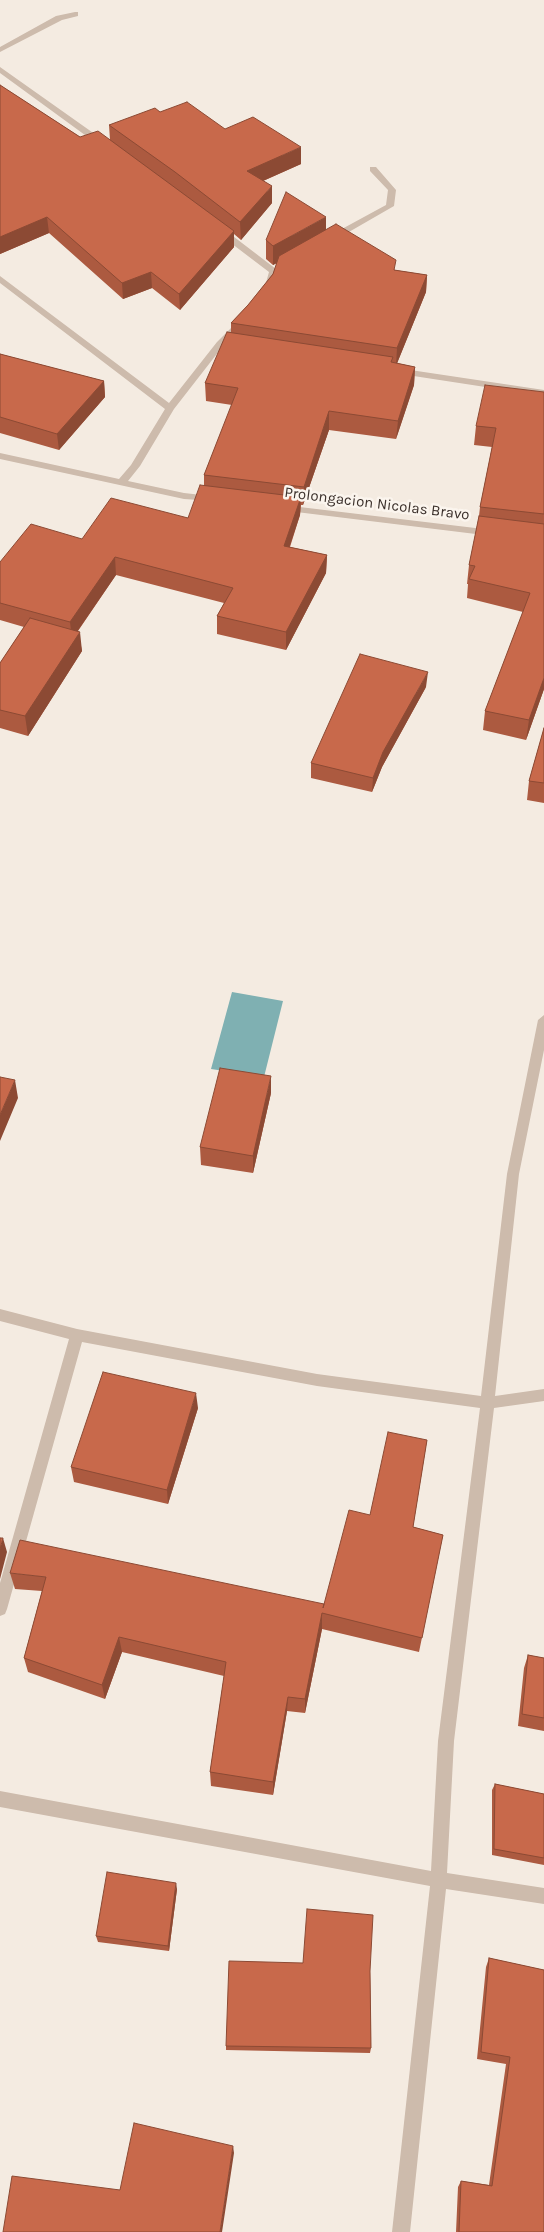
<!DOCTYPE html>
<html>
<head>
<meta charset="utf-8">
<style>
  body { margin:0 }
  canvas { display:block; background:#f4ebe1 }
</style>
</head>
<body>
<canvas width="544" height="2232"></canvas>
<script>
const context = document.querySelector('canvas').getContext('2d');
context.lineJoin = 'round';
function fill(path, color) {
  context.fillStyle = color;
  context.fill(path, 'evenodd');
}
function toPath(rows) {
  const path = new Path2D();
  for (const r of rows) {
    path.moveTo(r[0], r[1]);
    for (let i = 2; i < r.length; i += 2) path.lineTo(r[i], r[i + 1]);
  }
  return path;
}
function trace(path, color, width, dash) {
  context.strokeStyle = color;
  context.lineWidth = width;
  context.lineCap = dash ? 'butt' : 'round';
  context.setLineDash(dash || []);
  context.stroke(path);
}
function label(font, color, halo, rows, align = 'center') {
  context.font = font + ' Karla,sans-serif';
  context.lineWidth = 5;
  context.setLineDash([]);
  context.textBaseline = 'middle';
  context.strokeStyle = halo;
  context.fillStyle = color;
  for (const [text, x, y, turn = 0] of rows) {
    context.save();
    context.translate(x, y);
    context.rotate((+turn || 0) * Math.PI / 180);
    context.textAlign = isNaN(turn) ? turn : align;
    if (halo) context.strokeText(text, 0, 0);
    context.fillText(text, 0, 0);
    context.restore();
  }
}
const water = toPath([
  [232,992,283,1001,264,1077,211,1069]
]);
const minor = toPath([
  [75,12,78,12,78,16,62,20,0,52,0,47,56,16,75,12],
  [0,67,106,142,106,146,100,146,0,73,0,67],
  [370,167,376,167,396,190,394,206,335,240,329,240,329,236,386,205,388,190,370,171,370,167],
  [219,230,225,230,276,269,277,271,271,292,264,290,269,272,219,234,219,230],
  [0,276,169,403,217,342,231,328,237,328,237,332,223,346,174,409,140,466,128,481,184,493,211,496,216,499,214,501,184,499,0,459,0,453,119,479,131,465,165,409,0,283,0,276],
  [397,368,544,390,544,396,394,373,393,371,397,368],
  [283,505,492,530,497,533,492,536,280,510,278,508,283,505],
  [544,1015,544,1050,519,1174,495,1396,544,1389,544,1401,494,1408,454,1741,447,1873,544,1888,544,1904,446,1889,410,2232,392,2232,430,1886,0,1807,0,1791,431,1871,438,1741,480,1408,317,1386,82,1342,7,1609,5,1614,0,1616,0,1583,69,1339,0,1321,0,1309,77,1329,317,1374,481,1396,507,1174,538,1020,544,1015]
]);
const wall = toPath([
  [0,85,80,137,110,140,109,125,160,112,225,129,301,164,263,181,272,203,241,240,234,234,234,247,180,310,152,288,123,299,49,233,0,254],
  [326,230,395,270,427,275,426,292,397,363,415,367,414,385,396,439,329,430,303,505,301,505,300,515,290,547,327,555,326,573,286,650,217,634,217,616,224,603,116,575,78,631,82,651,28,736,0,728,0,663,24,627,0,620,0,562,82,539,188,518,204,486,204,475,232,405,206,401,205,383,231,332,231,323,248,305,273,274,277,263,273,265,266,259,266,240],
  [0,354,104,381,105,397,59,450,0,433],
  [544,392,544,689,526,740,483,730,485,711,523,612,467,598,468,584,467,584,469,565,479,516,480,507,492,447,474,445,476,426],
  [426,687,382,767,372,792,311,778,311,763],
  [544,728,544,803,527,800,529,781],
  [271,1093,253,1173,201,1165,200,1147],
  [198,1408,168,1504,74,1482,71,1467],
  [427,1440,413,1527,443,1535,419,1652,322,1629,305,1713,287,1711,273,1795,211,1786,210,1772,224,1676,122,1652,105,1699,28,1672,24,1658,42,1591,15,1589,10,1573,324,1604,370,1515],
  [528,1655,544,1658,544,1731,518,1726,524,1668],
  [495,1784,544,1794,544,1865,492,1855,492,1790],
  [177,1889,169,1951,98,1942,96,1936],
  [489,1958,544,1970,544,2232,456,2232,458,2187,461,2181,489,2185,506,2064,477,2059,486,1967],
  [303,1963,370,1971,371,2048,370,2053,226,2050,226,2046]
]);
const shadedWall = toPath([
  [301,147,301,164,247,188,247,171],
  [272,186,272,203,241,240,240,222],
  [47,217,49,233,0,254,0,237],
  [326,217,326,236,273,265,273,246],
  [234,231,234,247,180,310,179,294],
  [151,272,152,288,123,299,122,283],
  [427,275,426,292,396,366,397,348],
  [415,367,414,385,396,439,398,421],
  [104,381,105,397,59,450,57,434],
  [329,411,329,430,303,505,304,487],
  [301,497,300,515,284,563,284,546],
  [327,555,326,573,286,650,286,632],
  [115,557,116,575,72,639,70,622],
  [80,632,82,651,28,736,25,716],
  [428,672,426,687,382,767,372,792,373,778,383,752],
  [544,678,544,689,526,740,529,720],
  [271,1076,271,1093,253,1173,253,1156],
  [15,1080,18,1098,0,1141,0,1115],
  [196,1393,198,1408,168,1504,167,1490],
  [3,1538,7,1552,0,1579,0,1549],
  [322,1613,322,1629,305,1713,305,1699],
  [119,1637,122,1652,105,1699,102,1685],
  [288,1697,287,1711,273,1795,273,1782],
  [176,1883,177,1889,169,1951,168,1946],
  [233,2146,234,2153,222,2232,220,2232]
]);
const building = toPath([
  [0,85,80,137,98,131,234,231,179,294,151,272,122,283,47,217,0,237,0,85],
  [187,102,225,129,253,117,301,147,247,171,272,186,240,222,175,172,109,125,155,108,160,112,187,102],
  [286,192,326,217,273,246,266,240,286,192],
  [336,224,396,260,394,270,427,275,397,348,231,323,248,305,273,274,279,256,336,224],
  [227,332,393,357,391,362,415,367,398,421,329,411,304,487,204,475,238,388,205,383,227,332],
  [0,354,104,381,57,434,0,417,0,354],
  [485,385,544,392,544,514,480,507,496,428,476,426,485,385],
  [200,485,301,497,284,546,327,555,286,632,217,616,233,588,115,557,70,622,0,603,0,562,31,524,82,539,111,498,188,518,200,485],
  [479,516,544,524,544,678,529,720,485,711,530,593,469,579,475,566,469,565,479,516],
  [30,618,80,632,25,716,0,710,0,663,30,618],
  [360,654,428,672,383,752,373,778,311,763,360,654],
  [544,728,544,783,529,781,544,728],
  [220,1068,271,1076,253,1156,200,1147,220,1068],
  [0,1077,15,1080,0,1115,0,1077],
  [103,1372,196,1393,167,1490,71,1467,103,1372],
  [388,1432,427,1440,413,1527,443,1535,422,1638,322,1613,305,1699,288,1697,273,1782,210,1772,226,1662,119,1637,102,1685,24,1658,46,1577,10,1573,20,1540,324,1604,323,1608,349,1510,370,1515,388,1432],
  [0,1538,3,1538,0,1549,0,1538],
  [528,1655,544,1658,544,1718,522,1714,528,1655],
  [495,1784,544,1794,544,1858,494,1849,495,1784],
  [107,1872,176,1883,168,1946,96,1936,107,1872],
  [307,1909,373,1915,370,1971,371,2048,226,2046,229,1961,303,1963,307,1909],
  [489,1958,544,1970,544,2232,459,2232,461,2181,492,2186,510,2057,481,2052,489,1958],
  [134,2123,233,2146,220,2232,3,2232,12,2176,120,2190,134,2123]
]);
const farStreetnames = [
  ["Prolongacion Nicolas Bravo",377,504,7]
];
fill(water, '#7fb0b2');
fill(minor, '#cdbbac');
fill(wall, '#ac5a40');
fill(shadedWall, '#8c4a34');
fill(building, '#c8694b');
trace(building, '#8c4a34', 1);
label('15px', '#3b302b', '#fbf5ee', farStreetnames);
</script>
</body>
</html>
